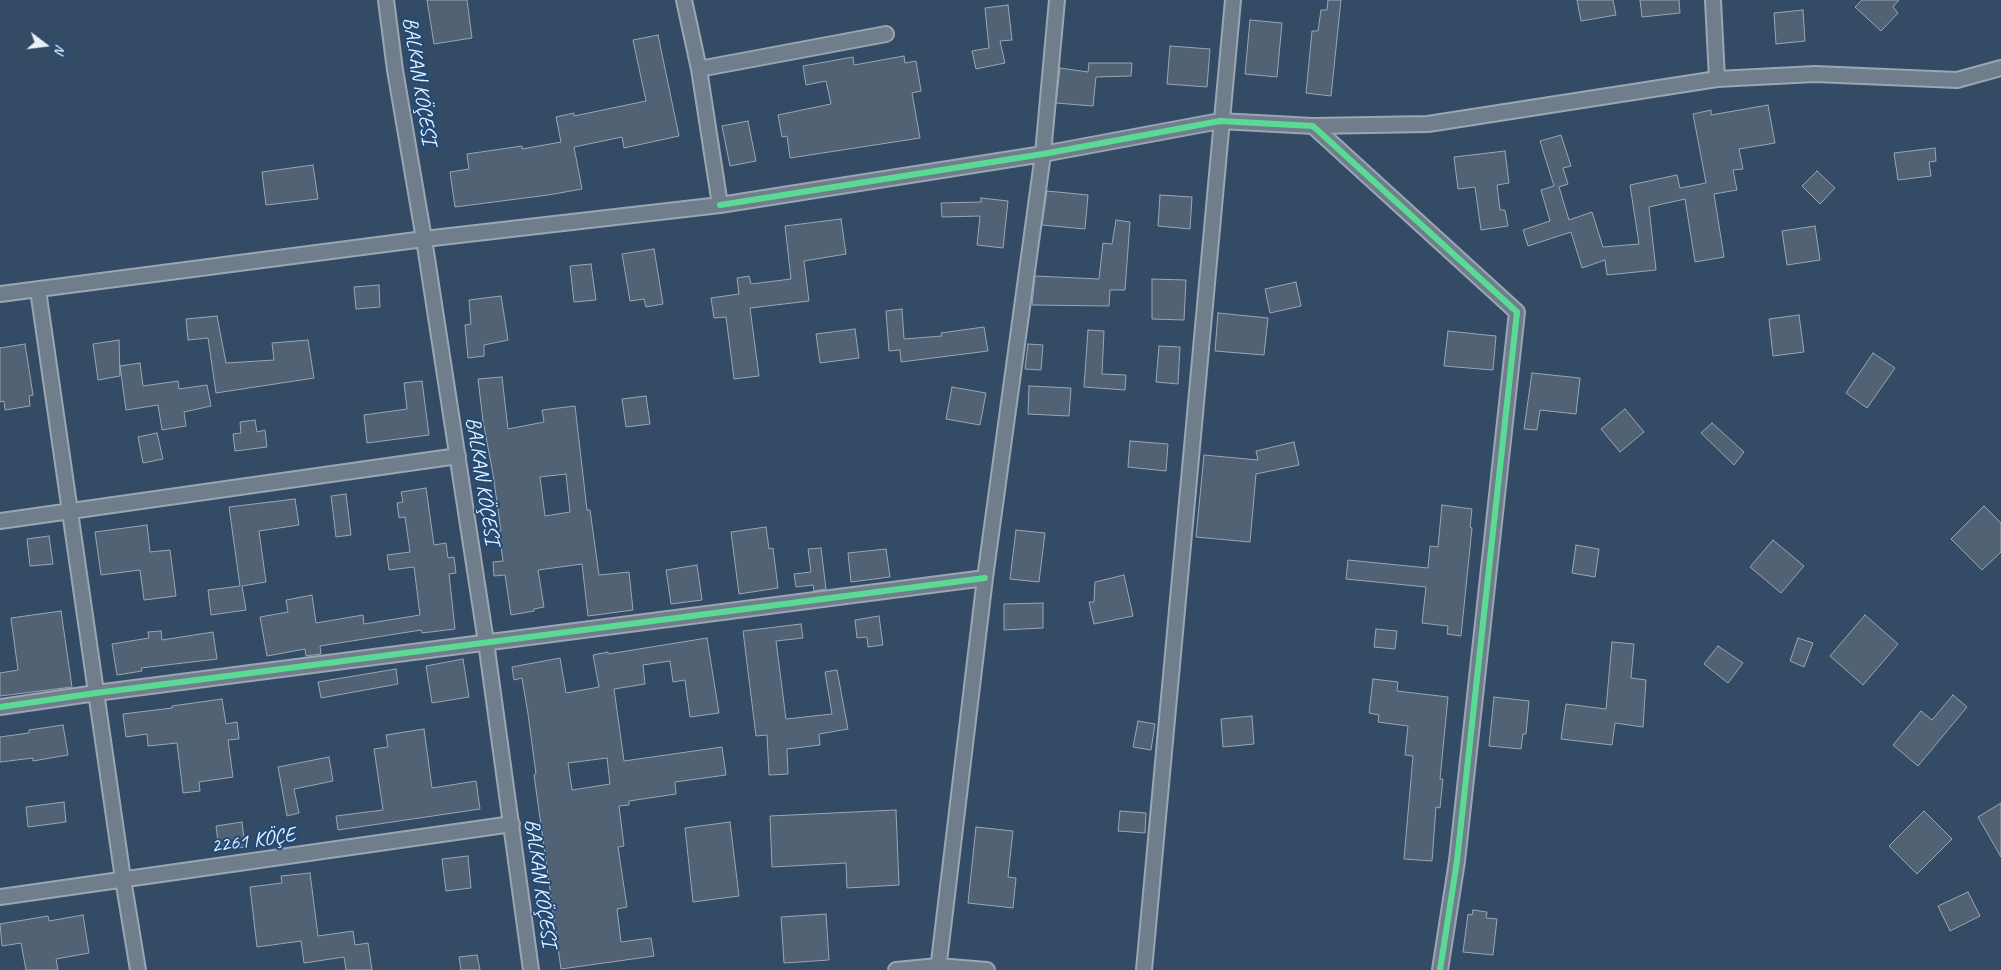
<!DOCTYPE html>
<html>
<head>
<meta charset="utf-8">
<style>
  body { margin:0 }
  #map { position:relative; width:2001px; height:970px; overflow:hidden; background:#344b65; font-family:Caveat,sans-serif }
  canvas { display:block }
  .north { position:absolute; left:20px; top:20px; width:50px; height:50px; -webkit-text-stroke:4px #1f4a7a; paint-order:stroke; rotate:105deg; font-size:14px; font-weight:700; line-height:20px; text-align:center; color:#e8f1f8 }
  .north::after { content:''; display:block; margin:auto; width:18px; height:22px; background:#e8f1f8; clip-path:polygon(50% 0,100% 100%,50% 72%,0 100%) }
</style>
</head>
<body>
<div id="map">
<canvas width="2001" height="970"></canvas>
<div class="north">N</div>
</div>
<script>
const context = document.querySelector('canvas').getContext('2d');
context.lineJoin = 'round';
function fill(path, color) {
  context.fillStyle = color;
  context.fill(path, 'evenodd');
}
function toPath(rows) {
  const path = new Path2D();
  for (const r of rows) {
    path.moveTo(r[0], r[1]);
    for (let i = 2; i < r.length; i += 2) path.lineTo(r[i], r[i + 1]);
  }
  return path;
}
function trace(path, color, width, dash) {
  context.strokeStyle = color;
  context.lineWidth = width;
  context.lineCap = dash ? 'butt' : 'round';
  context.setLineDash(dash || []);
  context.stroke(path);
}
function label(font, color, halo, rows, align = 'center') {
  context.font = font + ' Caveat,sans-serif';
  context.lineWidth = 4;
  context.setLineDash([]);
  context.textBaseline = 'middle';
  context.strokeStyle = halo;
  context.fillStyle = color;
  for (const [text, x, y, turn = 0] of rows) {
    context.save();
    context.translate(x, y);
    context.rotate((+turn || 0) * Math.PI / 180);
    context.textAlign = isNaN(turn) ? turn : align;
    if (halo) context.strokeText(text, 0, 0);
    context.fillText(text, 0, 0);
    context.restore();
  }
}
const building = toPath([
  [427,0,467,0,472,38,434,44,427,0],
  [1328,0,1341,0,1331,96,1306,93,1312,31,1318,31,1321,10,1327,10,1328,0],
  [1577,0,1613,0,1616,15,1581,21,1577,0],
  [1640,0,1679,0,1680,13,1642,17,1640,0],
  [1862,0,1899,0,1893,7,1898,13,1881,31,1855,7,1862,0],
  [1008,5,1012,40,1000,41,1005,63,976,69,972,51,989,48,985,8,1008,5],
  [1803,10,1805,41,1776,44,1774,13,1803,10],
  [1250,20,1282,23,1277,77,1245,74,1250,20],
  [658,35,679,136,624,148,622,137,574,147,582,189,548,195,455,207,450,172,469,169,467,154,522,146,522,149,561,142,556,117,574,113,574,116,646,101,633,40,658,35],
  [1170,46,1210,49,1207,87,1167,84,1170,46],
  [904,56,905,63,916,61,921,91,912,93,920,138,790,158,787,136,782,137,778,115,831,104,826,81,806,85,803,66,853,57,854,65,904,56],
  [1089,63,1132,63,1131,76,1096,77,1093,106,1056,103,1060,68,1088,72,1089,63],
  [1768,105,1775,143,1739,149,1743,169,1733,170,1737,190,1714,194,1724,257,1695,262,1685,199,1649,207,1656,270,1607,275,1605,260,1582,268,1571,232,1528,246,1523,230,1550,221,1541,190,1554,186,1540,141,1561,135,1571,166,1563,168,1568,184,1559,187,1569,220,1592,212,1603,247,1639,244,1630,185,1677,175,1680,188,1706,183,1693,114,1711,110,1711,115,1768,105],
  [748,121,756,161,730,166,722,126,748,121],
  [1935,148,1936,161,1929,162,1931,176,1898,180,1894,153,1935,148],
  [1505,151,1509,183,1497,185,1500,210,1505,210,1508,226,1481,230,1475,187,1458,189,1454,157,1505,151],
  [313,165,318,199,266,205,262,172,313,165],
  [1817,171,1835,188,1820,204,1802,186,1817,171],
  [1047,191,1088,195,1085,229,1042,225,1047,191],
  [1160,195,1192,197,1190,229,1158,226,1160,195],
  [981,198,1008,201,1003,248,977,245,980,216,942,217,941,203,981,202,981,198],
  [841,219,846,254,804,261,809,301,750,308,759,376,734,379,726,317,714,318,711,298,739,294,737,278,749,276,751,284,791,279,785,226,841,219],
  [1116,220,1130,222,1125,290,1110,290,1109,306,1032,305,1035,276,1099,279,1103,243,1112,244,1116,220],
  [1815,226,1820,260,1787,265,1782,231,1815,226],
  [654,249,663,304,646,307,644,299,630,301,622,254,654,249],
  [591,264,596,300,574,302,570,266,591,264],
  [1152,279,1186,280,1184,320,1152,319,1152,279],
  [1296,282,1301,306,1270,313,1265,289,1296,282],
  [379,285,380,307,356,309,354,287,379,285],
  [501,296,508,340,484,345,484,356,468,358,465,325,471,324,469,300,501,296],
  [902,309,904,339,942,336,941,333,984,327,988,351,901,362,900,350,889,351,886,311,902,309],
  [1218,313,1268,318,1264,355,1215,351,1218,313],
  [1799,315,1804,352,1773,356,1769,319,1799,315],
  [217,316,226,363,274,360,272,343,308,340,314,378,216,393,208,338,188,340,186,319,217,316],
  [855,329,859,358,820,363,816,334,855,329],
  [1088,330,1104,331,1102,374,1126,375,1125,390,1084,387,1088,330],
  [1448,331,1496,336,1493,370,1444,366,1448,331],
  [119,340,120,376,98,380,93,344,119,340],
  [25,344,33,395,29,396,30,406,5,410,4,401,0,402,0,348,25,344],
  [1028,344,1043,345,1041,370,1025,369,1028,344],
  [1159,346,1180,347,1178,384,1156,382,1159,346],
  [1873,353,1895,368,1867,408,1846,393,1873,353],
  [140,363,143,386,178,381,179,389,207,385,211,406,184,412,186,426,162,430,158,405,126,410,120,366,140,363],
  [1532,373,1580,378,1576,414,1540,410,1537,430,1524,429,1532,373],
  [502,377,508,429,544,422,542,410,575,406,587,510,590,510,599,575,629,572,633,610,588,616,582,564,538,570,544,607,534,609,534,611,511,615,505,575,494,576,493,562,503,561,499,531,501,531,493,474,483,421,478,379,502,377],
  [566,474,570,512,545,516,540,477,566,474],
  [422,381,429,435,367,443,364,415,407,409,404,383,422,381],
  [1029,386,1071,388,1069,416,1028,414,1029,386],
  [952,387,986,393,980,425,946,419,952,387],
  [646,396,650,424,626,427,622,399,646,396],
  [1625,409,1644,432,1620,452,1601,429,1625,409],
  [255,420,257,432,265,430,267,447,235,451,233,434,241,433,240,422,255,420],
  [1712,423,1744,452,1734,465,1701,433,1712,423],
  [157,433,163,459,143,463,138,437,157,433],
  [1130,441,1168,444,1166,471,1128,467,1130,441],
  [1294,442,1299,465,1256,474,1250,542,1196,537,1204,455,1258,460,1256,451,1294,442],
  [426,488,434,545,446,543,448,558,454,557,456,573,449,574,455,629,422,633,421,630,320,646,321,654,306,656,305,649,267,656,260,617,288,612,286,600,312,595,316,623,363,615,364,624,420,615,414,567,389,570,387,555,410,552,405,517,399,518,397,503,403,502,401,492,426,488],
  [346,494,351,535,336,537,331,496,346,494],
  [295,499,299,525,259,531,266,582,242,586,246,610,211,615,208,590,240,586,229,507,295,499],
  [1442,505,1472,509,1470,527,1472,528,1461,636,1447,634,1448,626,1422,623,1426,587,1346,579,1348,560,1428,568,1430,546,1438,547,1442,505],
  [1984,506,2001,523,2001,552,1982,570,1951,539,1984,506],
  [147,525,150,552,170,550,176,596,144,600,140,570,101,575,95,532,147,525],
  [766,527,769,549,773,548,778,588,739,594,731,532,766,527],
  [1016,530,1045,533,1039,582,1010,579,1016,530],
  [49,536,53,564,30,566,27,539,49,536],
  [1773,540,1804,566,1781,593,1750,567,1773,540],
  [1576,545,1599,549,1595,577,1572,573,1576,545],
  [821,548,826,589,814,591,813,585,796,587,794,574,811,572,808,549,821,548],
  [886,549,890,577,851,582,848,553,886,549],
  [697,565,702,600,671,604,666,570,697,565],
  [1124,575,1133,616,1094,624,1089,602,1094,602,1095,582,1124,575],
  [1043,603,1043,628,1004,630,1004,604,1043,603],
  [61,611,72,687,0,696,0,673,18,670,11,618,61,611],
  [1865,615,1898,644,1863,685,1830,656,1865,615],
  [879,616,883,645,868,647,867,637,857,638,855,620,879,616],
  [801,624,803,638,776,641,786,719,832,714,825,672,837,670,848,729,819,734,820,745,787,749,788,774,769,775,767,735,756,736,743,631,801,624],
  [1376,629,1397,631,1395,649,1374,647,1376,629],
  [161,631,162,640,213,632,217,659,141,668,142,671,117,675,112,644,149,638,148,632,161,631],
  [707,638,719,713,690,717,685,680,673,682,670,661,643,665,645,684,614,689,624,761,722,747,726,775,675,782,676,794,629,801,629,805,619,806,624,846,618,847,627,907,617,909,621,942,651,938,654,956,561,969,534,775,536,774,528,714,522,678,514,680,512,667,560,658,566,693,599,687,593,655,608,652,608,654,707,638],
  [607,758,610,784,572,790,568,763,607,758],
  [1798,638,1813,643,1804,667,1790,661,1798,638],
  [1612,642,1634,644,1631,678,1646,680,1643,727,1615,723,1612,745,1561,739,1566,704,1606,709,1612,642],
  [1718,646,1743,663,1728,683,1704,664,1718,646],
  [463,659,469,697,432,703,426,666,463,659],
  [396,669,398,684,321,698,318,682,396,669],
  [1373,679,1398,682,1397,691,1448,697,1440,779,1443,779,1440,808,1436,807,1432,861,1404,859,1413,756,1405,755,1408,726,1378,722,1379,715,1369,713,1373,679],
  [1953,695,1967,707,1918,766,1893,745,1921,711,1932,720,1953,695],
  [1494,697,1529,701,1526,734,1523,734,1521,749,1489,746,1494,697],
  [222,699,226,724,237,722,239,739,228,740,233,777,199,782,200,791,183,793,177,743,148,746,147,734,126,737,123,714,172,708,172,706,222,699],
  [1252,716,1254,744,1223,747,1221,719,1252,716],
  [1138,721,1155,724,1151,750,1133,747,1138,721],
  [63,725,68,755,33,761,33,758,0,762,0,737,29,733,29,730,63,725],
  [424,729,432,788,476,781,480,809,338,830,336,816,383,810,374,749,388,747,386,735,424,729],
  [329,757,333,781,294,789,299,813,287,816,278,767,329,757],
  [64,802,66,822,28,827,26,807,64,802],
  [2001,803,2001,857,1978,817,2001,803],
  [896,810,899,885,847,888,846,863,772,867,770,816,896,810],
  [1120,811,1146,813,1145,833,1118,831,1120,811],
  [1924,811,1952,839,1917,874,1889,846,1924,811],
  [242,822,245,847,219,850,216,826,242,822],
  [730,822,739,896,693,902,685,828,730,822],
  [976,827,1013,831,1008,877,1016,878,1013,908,968,903,976,827],
  [468,856,471,888,446,891,442,859,468,856],
  [310,873,318,936,353,931,355,945,368,943,372,970,346,970,344,957,304,963,301,941,257,947,250,887,282,883,281,876,310,873],
  [1968,892,1980,916,1950,931,1938,906,1968,892],
  [1473,910,1487,912,1486,918,1497,919,1493,955,1463,952,1468,914,1472,915,1473,910],
  [826,914,829,960,784,963,781,917,826,914],
  [83,915,89,953,56,959,58,970,26,970,21,943,2,946,0,924,48,916,49,921,83,915],
  [477,955,480,970,461,970,459,957,477,955]
]);
const street = toPath([
  [386,0,395,70,424,239,486,642,531,970],
  [1713,0,1717,79],
  [699,69,886,34],
  [1313,126,1428,124,1717,79,1815,74,1957,80,2001,68],
  [720,205,1043,154,1220,121,1313,126,1517,312,1457,861,1440,970],
  [38,290,123,879,138,970],
  [0,294,424,239,720,205,699,69,684,0],
  [0,521,458,456],
  [0,707,96,693,985,578],
  [0,897,512,824],
  [896,970,938,966,987,970],
  [938,970,985,578,1043,154,1057,0],
  [1144,970,1233,0]
]);
const cycleway = toPath([
  [720,205,1043,154,1220,121,1313,126,1517,312,1457,861,1440,970],
  [0,707,96,693,985,578]
]);
const streetNames = [
  ["BALKAN KÖÇESI",419,81,81],
  ["BALKAN KÖÇESI",482,481,81],
  ["2261 KÖÇE",253,841,-8],
  ["BALKAN KÖÇESI",540,883,82]
];
fill(building, '#516275');
trace(building, '#9aa6b3', 1);
trace(street, '#9aa6b3', 18);
trace(street, '#707e8c', 14);
trace(cycleway, '#5adb95', 6);
label('21px', '#e8f1f8', '#1f4a7a', streetNames);
</script>
</body>
</html>
